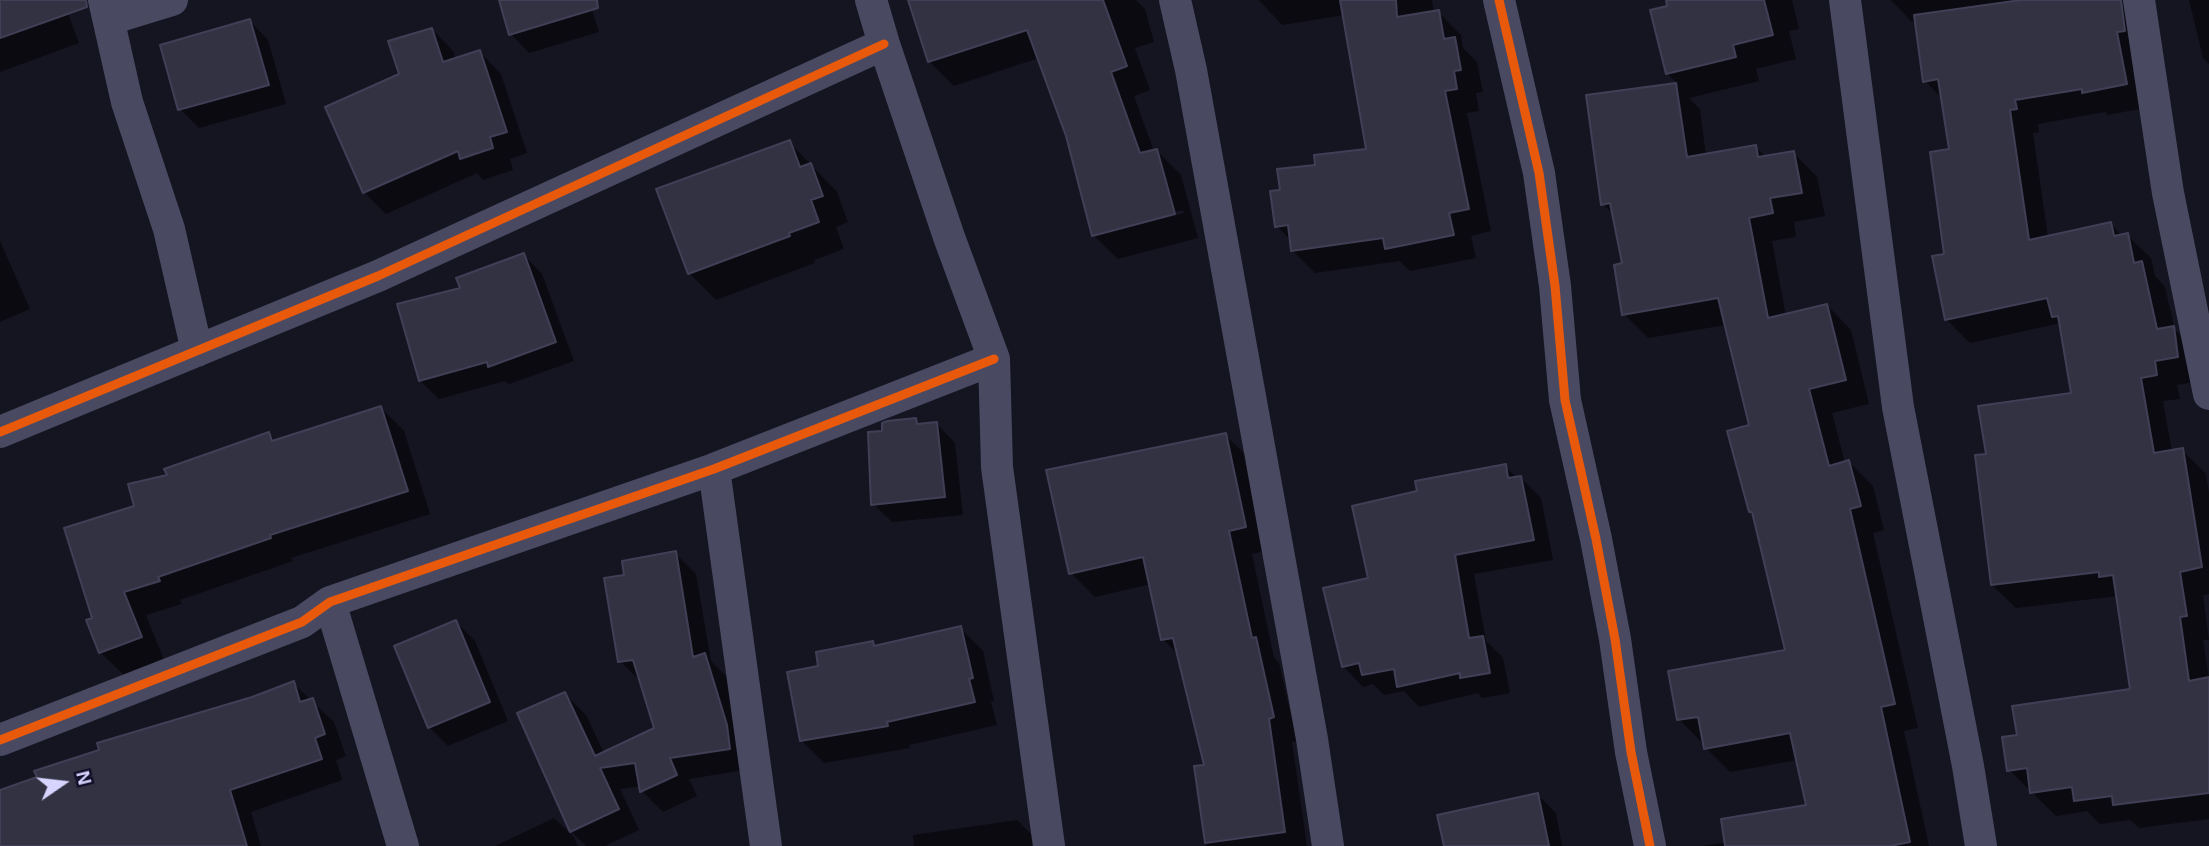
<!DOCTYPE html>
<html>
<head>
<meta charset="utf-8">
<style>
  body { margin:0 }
  #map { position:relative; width:2209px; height:846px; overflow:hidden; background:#151421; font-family:Helvetica,sans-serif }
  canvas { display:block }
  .north { position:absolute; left:28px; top:748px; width:70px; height:70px; -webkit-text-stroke:5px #110e27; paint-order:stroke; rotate:76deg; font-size:19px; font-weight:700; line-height:28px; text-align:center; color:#d7d4ff }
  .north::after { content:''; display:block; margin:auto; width:24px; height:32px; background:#d7d4ff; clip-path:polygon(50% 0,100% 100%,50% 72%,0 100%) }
</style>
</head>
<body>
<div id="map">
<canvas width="2209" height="846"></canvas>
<div class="north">N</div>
</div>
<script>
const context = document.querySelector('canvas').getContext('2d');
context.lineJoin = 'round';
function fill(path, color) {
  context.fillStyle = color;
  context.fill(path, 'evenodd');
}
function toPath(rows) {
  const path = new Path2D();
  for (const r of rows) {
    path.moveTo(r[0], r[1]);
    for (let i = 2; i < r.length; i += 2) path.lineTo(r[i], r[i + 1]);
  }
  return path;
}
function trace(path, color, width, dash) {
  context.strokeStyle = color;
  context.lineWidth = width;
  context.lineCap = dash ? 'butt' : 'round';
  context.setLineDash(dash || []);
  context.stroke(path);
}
const shadow = toPath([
  [0,0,63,0,79,43,0,72],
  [501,0,589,0,599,32,529,53,511,34],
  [910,0,1136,0,1145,9,1154,42,1135,48,1150,90,1134,96,1154,151,1157,151,1181,175,1198,238,1118,259,1093,235,1067,135,1039,58,954,86,930,62],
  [1183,210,1184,213,1107,233,1107,230],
  [1259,0,1432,0,1434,12,1438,12,1461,35,1463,48,1477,62,1483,92,1476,93,1479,111,1467,113,1491,231,1471,236,1476,258,1410,271,1400,261,1315,273,1292,250,1291,241,1277,226,1282,192,1317,166,1368,150,1345,15,1282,25],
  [1668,0,1792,0,1799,29,1789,31,1796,59,1756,69,1759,81,1689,98,1700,109,1706,156,1755,147,1766,157,1793,152,1817,177,1825,216,1794,222,1796,237,1772,241,1786,316,1827,305,1851,330,1869,404,1832,413,1845,463,1849,462,1873,486,1884,530,1873,533,1918,728,1904,731,1929,846,1703,846,1727,842,1808,806,1798,760,1730,772,1706,748,1705,743,1703,744,1679,719,1787,651,1754,516,1750,511,1752,426,1726,325,1648,338,1624,314,1624,265,1614,215,1603,204,1588,97,1679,85,1668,74],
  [1891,0,2137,0,2150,107,2108,115,2105,112,2038,124,2039,132,2033,133,2048,237,2110,223,2122,236,2127,235,2151,258,2155,276,2165,287,2175,330,2197,352,2201,381,2177,385,2180,399,2163,401,2172,452,2182,450,2206,474,2209,493,2209,594,2203,595,2209,640,2203,640,2209,679,2209,819,2139,828,2130,820,2100,824,2087,811,2056,816,2009,770,2019,736,2132,690,2118,596,2016,608,1992,585,1988,455,2073,394,2061,323,1970,343,1947,320,1946,255,1951,151,1943,99,1925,81,1916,21,1912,22],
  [2189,0,2209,0,2209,64,2203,58],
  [250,21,268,40,286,104,199,128,180,109],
  [432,29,453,51,456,60,480,52,501,74,527,153,510,159,513,170,483,180,477,173,386,214,364,192,327,108,401,75],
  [789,142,837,192,848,222,836,227,844,249,814,260,815,263,716,300,689,273],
  [0,241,30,309,0,322],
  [524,255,542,274,574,361,509,384,505,381,439,399,420,381,462,289],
  [381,408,404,431,430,514,291,558,293,561,180,600,182,604,146,615,164,660,124,675,100,652,94,619,136,507,169,476,268,434,276,441],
  [916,420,921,425,937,424,955,443,963,515,892,522,873,504,884,433],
  [1225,435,1249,458,1269,550,1252,554,1274,658,1279,663,1297,741,1292,742,1307,846,1207,846,1196,767,1206,766,1179,656,1163,639,1151,584,1095,597,1071,573],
  [1505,466,1517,478,1521,478,1541,498,1553,560,1474,574,1486,641,1503,658,1510,693,1482,698,1478,693,1419,707,1404,691,1384,695,1373,684,1363,687,1343,666,1370,579,1419,492],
  [675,553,696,574,711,661,726,676,747,748,751,769,689,779,697,796,663,812,642,791,641,786,620,789,639,830,605,846,586,846,571,831,565,694,586,715,604,753,656,729,641,682,620,661,626,576],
  [456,622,475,641,508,721,448,746,429,727],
  [960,628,983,651,994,701,991,701,997,725,909,745,910,748,824,763,801,740,820,668,872,643,876,647],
  [293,683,334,722,346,756,336,760,342,780,251,812,261,846,0,846,0,792],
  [1538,795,1556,813,1562,846,1446,846],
  [554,818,573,836,578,846,495,846],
  [1017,820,1040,843,1040,846,914,846,913,835]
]);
const building = toPath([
  [0,0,86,0,87,7,0,38,0,0],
  [499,0,597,0,598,8,509,35,499,0],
  [908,0,1103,0,1127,66,1111,72,1140,153,1157,149,1175,214,1092,236,1066,136,1027,30,928,62,908,0],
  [1340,0,1396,0,1397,17,1439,10,1444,39,1455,37,1461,70,1454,71,1457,89,1445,91,1469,209,1449,213,1454,235,1385,249,1383,238,1291,251,1288,225,1275,227,1270,191,1280,190,1277,169,1315,165,1314,155,1366,149,1340,0],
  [1666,0,1764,0,1773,35,1733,45,1736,57,1666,74,1650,10,1667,6,1666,0],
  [2021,0,2121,0,2125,31,2117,32,2127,84,2082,93,2082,89,2015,100,2017,109,2010,110,2029,240,2111,222,2114,236,2128,233,2134,263,2142,261,2157,329,2174,326,2178,357,2155,361,2157,375,2141,378,2154,453,2183,448,2202,567,2180,572,2187,616,2180,617,2189,681,2209,677,2209,793,2113,805,2112,796,2074,801,2072,787,2030,793,2027,768,2007,771,2002,737,2017,735,2012,706,2130,689,2113,575,2099,577,2099,572,1991,585,1975,455,1986,454,1978,406,2071,393,2058,316,2052,317,2047,298,1945,320,1932,256,1944,254,1930,152,1949,149,1938,79,1923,82,1914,15,2021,0],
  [250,19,269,85,178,110,160,45,250,19],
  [432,28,443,62,480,50,507,132,490,137,493,148,460,159,458,151,363,193,325,107,399,74,388,41,432,28],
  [1676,83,1687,157,1756,145,1758,157,1794,151,1802,193,1770,198,1773,213,1749,218,1768,318,1827,304,1846,380,1809,389,1829,466,1849,460,1861,506,1850,509,1895,704,1881,707,1910,842,1890,846,1725,846,1721,819,1806,805,1790,733,1704,749,1698,717,1677,720,1668,671,1785,650,1752,512,1749,512,1727,431,1749,425,1718,298,1622,315,1614,265,1622,263,1610,203,1601,205,1586,95,1676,83],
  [790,140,800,167,811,163,823,196,811,200,819,222,789,233,790,236,688,274,656,189,790,140],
  [524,253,556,342,488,367,487,362,419,381,397,304,460,288,456,278,524,253],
  [381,406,408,491,270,535,271,538,158,577,160,581,124,592,142,637,99,653,86,620,92,618,64,528,134,506,128,484,167,475,164,469,269,432,272,441,381,406],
  [916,418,917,424,937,422,945,497,871,505,868,432,882,431,882,423,887,421,916,418],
  [1226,433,1246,527,1229,531,1252,638,1256,637,1274,717,1269,719,1285,832,1205,843,1194,766,1204,765,1173,638,1161,640,1143,557,1069,574,1046,470,1226,433],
  [1506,464,1508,478,1521,476,1534,540,1455,555,1469,638,1483,636,1490,673,1460,678,1460,673,1397,687,1394,669,1362,675,1359,663,1342,667,1323,588,1368,578,1352,506,1417,491,1415,481,1506,464],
  [676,551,693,657,705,653,727,725,730,749,670,758,677,775,640,792,635,763,600,768,619,809,570,832,517,713,565,692,595,756,654,728,633,660,618,662,604,578,624,575,622,561,676,551],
  [456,620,490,702,428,728,394,646,456,620],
  [961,626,973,678,969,679,975,702,887,722,888,726,800,741,787,672,818,666,816,652,873,641,874,646,961,626],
  [294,681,300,702,313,698,325,734,315,738,322,759,230,790,247,846,0,846,0,790,37,777,34,771,99,750,97,743,252,697,294,681],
  [1538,793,1549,846,1444,846,1437,815,1538,793]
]);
const street = toPath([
  [104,0,127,102,169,229,197,351],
  [871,0,884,44,949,237,994,359,997,467,1049,846],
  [1175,0,1191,70,1312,739,1328,846],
  [1499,0,1539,173,1555,286,1565,400,1596,539,1615,639,1631,752,1650,846],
  [1845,0,1898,407,1968,766,1981,846],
  [2139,0,2168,193,2209,394],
  [110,19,172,0],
  [0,432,378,276,884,44],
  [714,469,766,846],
  [330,602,403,846],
  [0,740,302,622,330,602,714,469,994,359]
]);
const cycleway = toPath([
  [1499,0,1539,173,1555,286,1565,400,1596,539,1615,639,1631,752,1650,846],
  [0,432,378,276,884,44],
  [0,740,302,622,330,602,714,469,994,359]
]);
fill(shadow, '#0007');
fill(building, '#333243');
trace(building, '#413f56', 2);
trace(street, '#494962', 32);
trace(cycleway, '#e8590c', 9);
</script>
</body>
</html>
